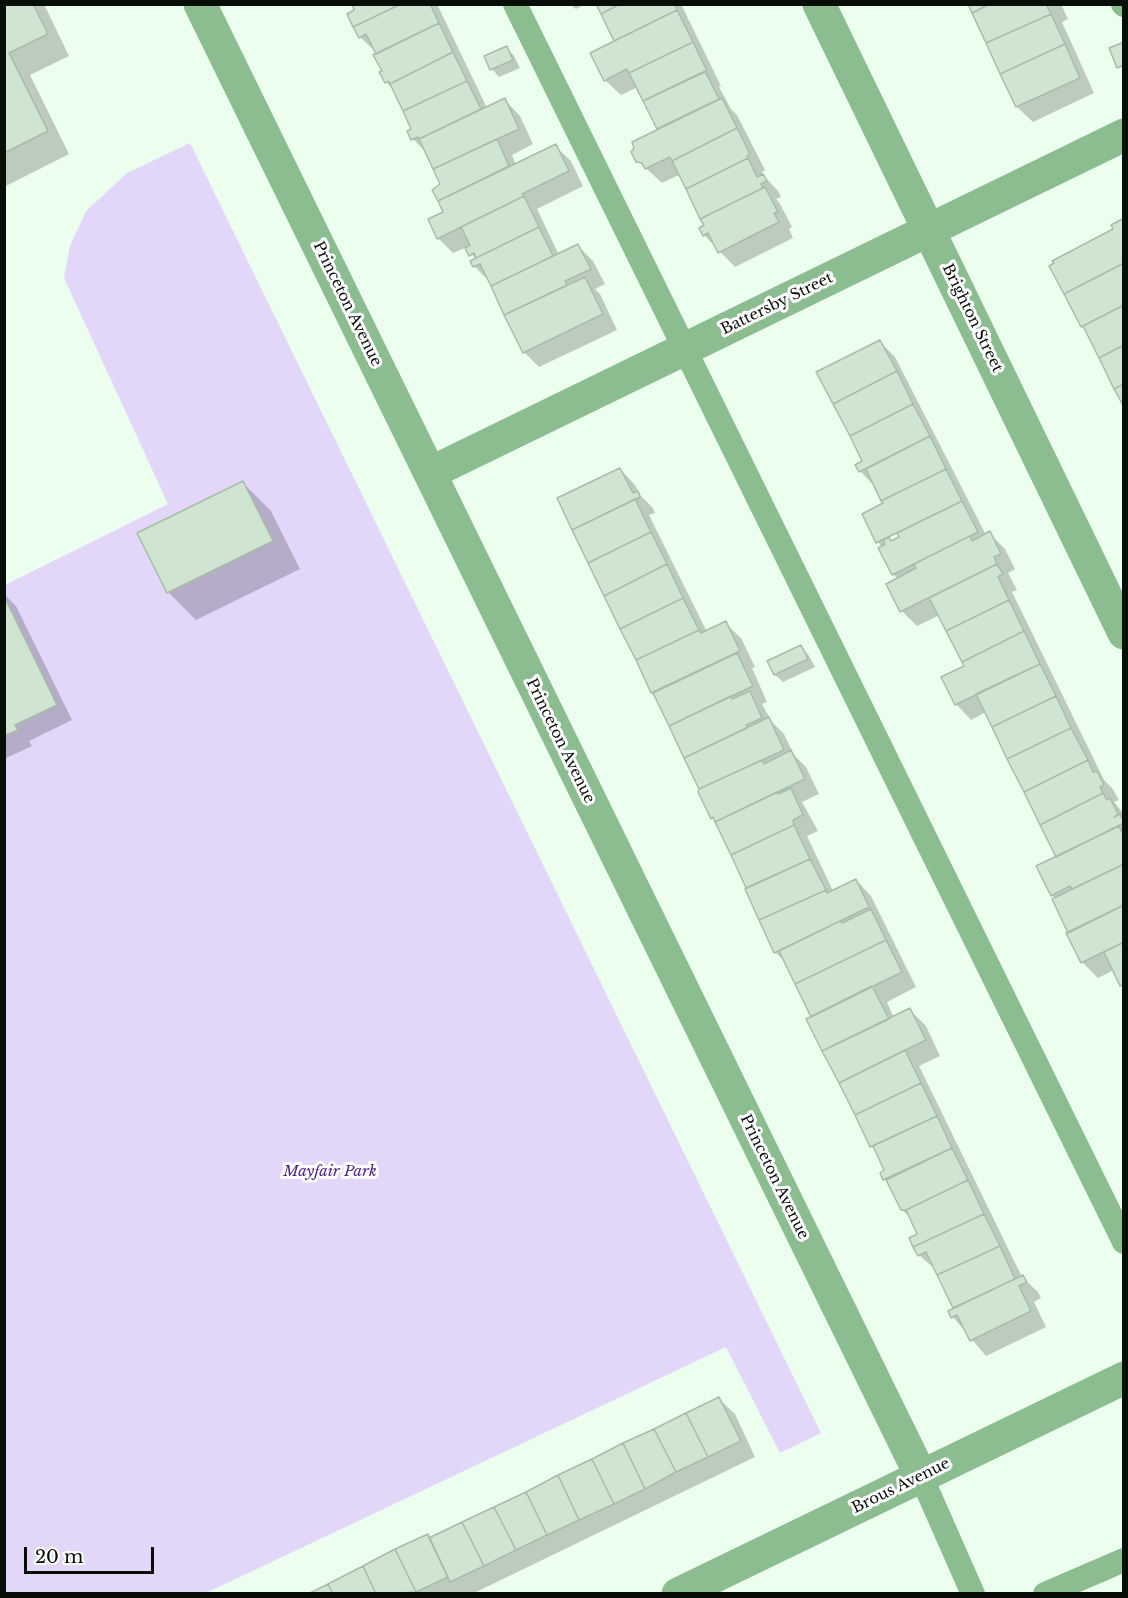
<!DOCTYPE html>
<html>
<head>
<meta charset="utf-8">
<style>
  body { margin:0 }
  #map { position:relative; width:1128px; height:1598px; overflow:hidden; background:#ecfeed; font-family:"Libre Baskerville",serif }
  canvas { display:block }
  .frame { position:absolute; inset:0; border:6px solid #070e08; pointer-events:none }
  .scale { position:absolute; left:24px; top:1547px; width:130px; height:27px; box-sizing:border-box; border:3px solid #070e08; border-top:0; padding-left:8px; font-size:18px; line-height:21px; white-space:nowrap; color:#070e08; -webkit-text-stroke:4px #fff; paint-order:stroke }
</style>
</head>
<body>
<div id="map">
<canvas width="1128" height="1598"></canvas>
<div class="frame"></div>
<div class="scale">20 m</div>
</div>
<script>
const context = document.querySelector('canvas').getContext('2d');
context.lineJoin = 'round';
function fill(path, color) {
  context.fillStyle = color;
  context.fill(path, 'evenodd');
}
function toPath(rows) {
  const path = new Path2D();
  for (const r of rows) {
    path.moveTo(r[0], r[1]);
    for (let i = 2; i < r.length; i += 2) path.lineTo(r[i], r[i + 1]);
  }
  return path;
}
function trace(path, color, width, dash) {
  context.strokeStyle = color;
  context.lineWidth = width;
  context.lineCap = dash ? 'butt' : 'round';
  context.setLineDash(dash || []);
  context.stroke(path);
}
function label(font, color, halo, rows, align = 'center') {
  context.font = font + ' "Libre Baskerville",serif';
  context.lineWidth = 6;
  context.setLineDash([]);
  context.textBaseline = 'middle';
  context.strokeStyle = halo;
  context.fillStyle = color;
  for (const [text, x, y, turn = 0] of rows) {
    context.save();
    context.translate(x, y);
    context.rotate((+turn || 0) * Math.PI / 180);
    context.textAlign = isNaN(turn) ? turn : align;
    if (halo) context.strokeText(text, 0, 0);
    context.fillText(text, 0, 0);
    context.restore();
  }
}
const green = toPath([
  [190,143,821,1433,780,1453,726,1347,206,1593,5,1594,5,585,168,504,64,278,70,246,86,211,127,173]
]);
const shadow = toPath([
  [4,4,44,4,69,56,30,75,69,154,4,187],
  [353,4,437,4,487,108,505,100,520,116,533,144,512,155,516,165,555,146,571,161,583,186,537,209,559,255,578,246,593,261,605,284,595,289,600,294,617,330,539,367,524,352,490,282,474,266,472,262,476,260,467,247,453,253,438,238,445,213,434,190,442,185,428,154,413,139,413,130,394,90,386,82,379,55,360,37,356,11],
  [569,4,585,4,576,9],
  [598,4,681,4,721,86,719,87,731,109,737,115,765,170,762,172,764,176,778,191,781,197,776,199,780,204,792,227,789,229,793,238,735,267,704,235,706,226,681,174,662,183,638,161,659,130,638,87,621,95,605,80,616,42],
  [970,4,1061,4,1068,19,1062,22,1094,93,1033,122,1017,107],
  [507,48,514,56,520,68,499,77,492,69,486,57],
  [880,342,895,357,986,535,989,533,1005,549,1015,569,1008,573,1017,590,1012,592,1104,780,1112,788,1119,800,1114,802,1124,814,1124,989,1114,970,1098,978,1082,962,1056,899,1052,895,1058,858,986,712,971,720,956,704,966,667,940,615,917,626,902,611,898,579,893,574,882,547,878,542,864,515,885,504,875,487,860,471,864,462],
  [898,531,901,538,891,543,887,536],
  [620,469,635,485,641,496,653,508,655,513,649,515,707,632,725,623,741,638,755,667,752,668,767,702,762,704,772,722,784,734,794,755,806,767,819,794,802,802,818,831,807,836,833,891,856,880,871,896,916,987,887,1002,894,1018,910,1010,926,1026,940,1056,919,1066,1022,1277,1038,1292,1041,1298,1034,1302,1046,1327,986,1356,953,1317,950,1311,955,1309,936,1270,919,1255,919,1235,911,1218,902,1210,890,1185,884,1179,886,1170,878,1153,871,1146,787,964,775,952,732,854,718,823,712,818,701,789,654,692,559,499],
  [243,483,271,511,300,569,196,620,168,592],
  [4,594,16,606,72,720,29,741,32,746,4,759],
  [801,647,808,654,815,667,783,682,775,675,769,662],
  [719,1399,735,1414,755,1457,472,1594,311,1594,428,1535,431,1539]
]);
const building = toPath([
  [4,4,33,4,48,34,9,53,48,131,4,153,4,4],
  [352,4,401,4,353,27,347,14,354,10,352,4],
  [401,4,430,4,439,23,376,54,366,34,359,38,353,27,401,4],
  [596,4,620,4,601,14,596,4],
  [620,4,675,4,677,10,614,41,601,14,620,4],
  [968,4,990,4,972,13,968,4],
  [990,4,1051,4,1047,6,1051,14,986,43,972,13,990,4],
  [677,10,693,42,629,73,627,69,604,81,590,53,677,10],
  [1051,14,1065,44,1000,74,986,43,1051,14],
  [439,23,453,52,390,84,388,81,385,83,379,72,382,71,373,55,439,23],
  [693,42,707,71,643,101,629,73,693,42],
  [1124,42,1124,65,1117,68,1109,48,1124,42],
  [1065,44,1080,78,1016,107,1000,74,1065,44],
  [507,46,513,60,490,70,484,56,507,46],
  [453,52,467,81,403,111,390,84,453,52],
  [705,71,719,99,657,129,643,101,705,71],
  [467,81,481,109,419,139,418,137,411,140,407,131,411,129,403,111,467,81],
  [505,98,519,129,433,169,419,139,505,98],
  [722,98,737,128,672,161,670,157,645,169,642,163,636,162,631,152,634,148,632,142,722,98],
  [737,128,750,154,747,156,748,158,686,189,672,161,737,128],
  [497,139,509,166,438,201,432,190,440,184,433,169,497,139],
  [556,144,569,171,522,194,524,196,437,239,428,219,443,212,438,201,556,144],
  [748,158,757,177,763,174,767,181,761,184,763,188,700,219,686,189,748,158],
  [765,187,778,212,774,213,779,222,718,253,708,233,703,236,699,228,704,225,700,219,765,187],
  [524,196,539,227,476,258,474,253,469,256,465,248,470,245,461,227,524,196],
  [1124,218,1124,263,1064,294,1049,266,1054,263,1052,261,1113,229,1111,225,1124,218],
  [539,227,553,256,491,286,480,264,473,267,470,261,539,227],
  [578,244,591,269,565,281,567,285,504,315,491,286,578,244],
  [1124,263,1124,305,1081,327,1064,294,1124,263],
  [585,277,603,314,523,353,504,315,585,277],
  [1124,305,1124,345,1099,358,1083,326,1124,305],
  [880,340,897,371,833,404,816,372,880,340],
  [1124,345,1124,384,1114,389,1099,358,1124,345],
  [897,371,913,404,850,436,833,404,897,371],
  [1124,384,1124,407,1114,389,1124,384],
  [913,404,930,436,859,472,855,465,862,461,850,436,913,404],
  [930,436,946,469,881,501,866,469,930,436],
  [620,468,633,493,638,491,640,497,572,530,557,498,620,468],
  [946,469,962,501,876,543,862,514,883,503,881,501,946,469],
  [243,481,273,541,167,593,137,533,243,481],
  [635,499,651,532,588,563,572,530,635,499],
  [962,501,978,532,892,575,878,548,885,544,883,540,889,537,891,541,899,537,897,533,962,501],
  [990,531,1001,554,994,557,997,564,900,612,886,584,916,568,914,564,970,536,972,541,990,531],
  [651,532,667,564,604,596,588,563,651,532],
  [667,564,683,598,620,629,604,596,667,564],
  [997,564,1003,574,998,577,1009,600,946,631,929,598,997,564],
  [4,596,57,705,15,725,18,730,4,736,4,596],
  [683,598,699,630,636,660,620,629,683,598],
  [1009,600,1024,631,962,662,946,631,1009,600],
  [726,621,740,651,651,693,636,660,699,630,701,633,726,621],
  [1024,631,1040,664,955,705,941,677,964,666,962,662,1024,631],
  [801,645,808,659,774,675,767,661,801,645],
  [737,653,753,686,669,726,653,693,737,653],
  [1040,664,1056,696,992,727,976,694,1040,664],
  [750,691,762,718,746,725,747,728,684,758,669,726,731,696,732,699,750,691],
  [1056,696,1071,728,1007,759,992,727,1056,696],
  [769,717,784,750,699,789,684,758,769,717],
  [1071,728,1088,760,1024,792,1007,759,1071,728],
  [791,750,805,779,715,822,713,817,711,819,698,792,699,789,762,760,764,764,791,750],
  [1088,760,1093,772,1097,771,1104,785,1100,787,1103,793,1040,825,1024,792,1088,760],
  [791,788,803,815,793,820,794,825,731,855,715,822,777,792,778,794,791,788],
  [1103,793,1107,800,1110,798,1118,814,1114,817,1120,814,1124,823,1056,857,1040,825,1103,793],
  [794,825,810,859,746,888,731,855,794,825],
  [1119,826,1124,836,1124,864,1072,889,1070,886,1051,896,1036,866,1119,826],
  [810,859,826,890,759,920,745,889,810,859],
  [1124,864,1124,905,1068,933,1052,899,1124,864],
  [856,879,869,907,774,953,759,920,826,890,827,893,856,879],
  [1124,905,1124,942,1081,963,1066,933,1124,905],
  [871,909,886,940,795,984,779,951,840,921,842,923,871,909],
  [886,940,902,972,811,1017,795,984,886,940],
  [1124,942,1124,984,1120,986,1104,952,1124,942],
  [872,986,889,1019,822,1051,806,1019,872,986],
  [910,1008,926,1040,839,1083,822,1051,910,1008],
  [905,1050,921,1083,855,1115,839,1083,905,1050],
  [921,1083,937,1116,870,1147,855,1115,921,1083],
  [937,1116,952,1148,883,1180,880,1173,884,1170,873,1146,937,1116],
  [952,1148,968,1180,906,1210,901,1210,886,1180,952,1148],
  [968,1180,984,1214,913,1247,909,1238,917,1234,906,1210,968,1180],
  [984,1214,1000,1246,937,1275,926,1252,918,1256,913,1247,984,1214],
  [1000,1246,1015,1279,953,1308,937,1275,1000,1246],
  [1023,1275,1027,1282,1019,1286,1031,1311,970,1341,957,1315,951,1318,948,1311,1023,1275],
  [719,1397,741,1441,708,1457,686,1413,719,1397],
  [686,1413,708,1457,676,1472,654,1429,686,1413],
  [654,1429,676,1472,645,1489,623,1443,654,1429],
  [623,1443,645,1489,614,1504,592,1459,623,1443],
  [592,1459,614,1504,579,1520,558,1475,592,1459],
  [558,1475,579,1520,547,1535,526,1492,558,1475],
  [526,1492,547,1535,516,1550,494,1507,526,1492],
  [494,1507,516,1550,484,1566,462,1522,494,1507],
  [462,1522,484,1566,450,1582,429,1538,462,1522],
  [428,1534,448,1577,416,1592,395,1549,428,1534],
  [395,1549,416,1592,376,1594,363,1566,395,1549],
  [363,1566,376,1594,333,1594,328,1584,363,1566],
  [328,1584,333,1594,308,1594,328,1584]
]);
const service = toPath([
  [515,4,1124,1242],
  [1123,4,1124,5],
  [921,1476,973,1594],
  [1045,1594,1124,1560]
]);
const minor = toPath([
  [200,4,921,1476],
  [819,4,1124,633],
  [430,473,1124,135],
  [678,1594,1124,1378]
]);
const streetNames = [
  ["Princeton Avenue",347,304,64],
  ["Battersby Street",777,304,-26],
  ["Brighton Street",972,318,64],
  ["Princeton Avenue",560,741,64],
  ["Princeton Avenue",774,1177,64],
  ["Brous Avenue",901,1486,-26]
];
const parkNames = [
  ["Mayfair Park",330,1172]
];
fill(green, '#e3d7f9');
fill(shadow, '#0003');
fill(building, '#cfe5d1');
trace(building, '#a7bca9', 1.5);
trace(service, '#8bbd91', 24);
trace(minor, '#8bbd91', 33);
label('15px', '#070e08', '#fff', streetNames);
label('italic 15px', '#502283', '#fff', parkNames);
</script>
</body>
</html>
